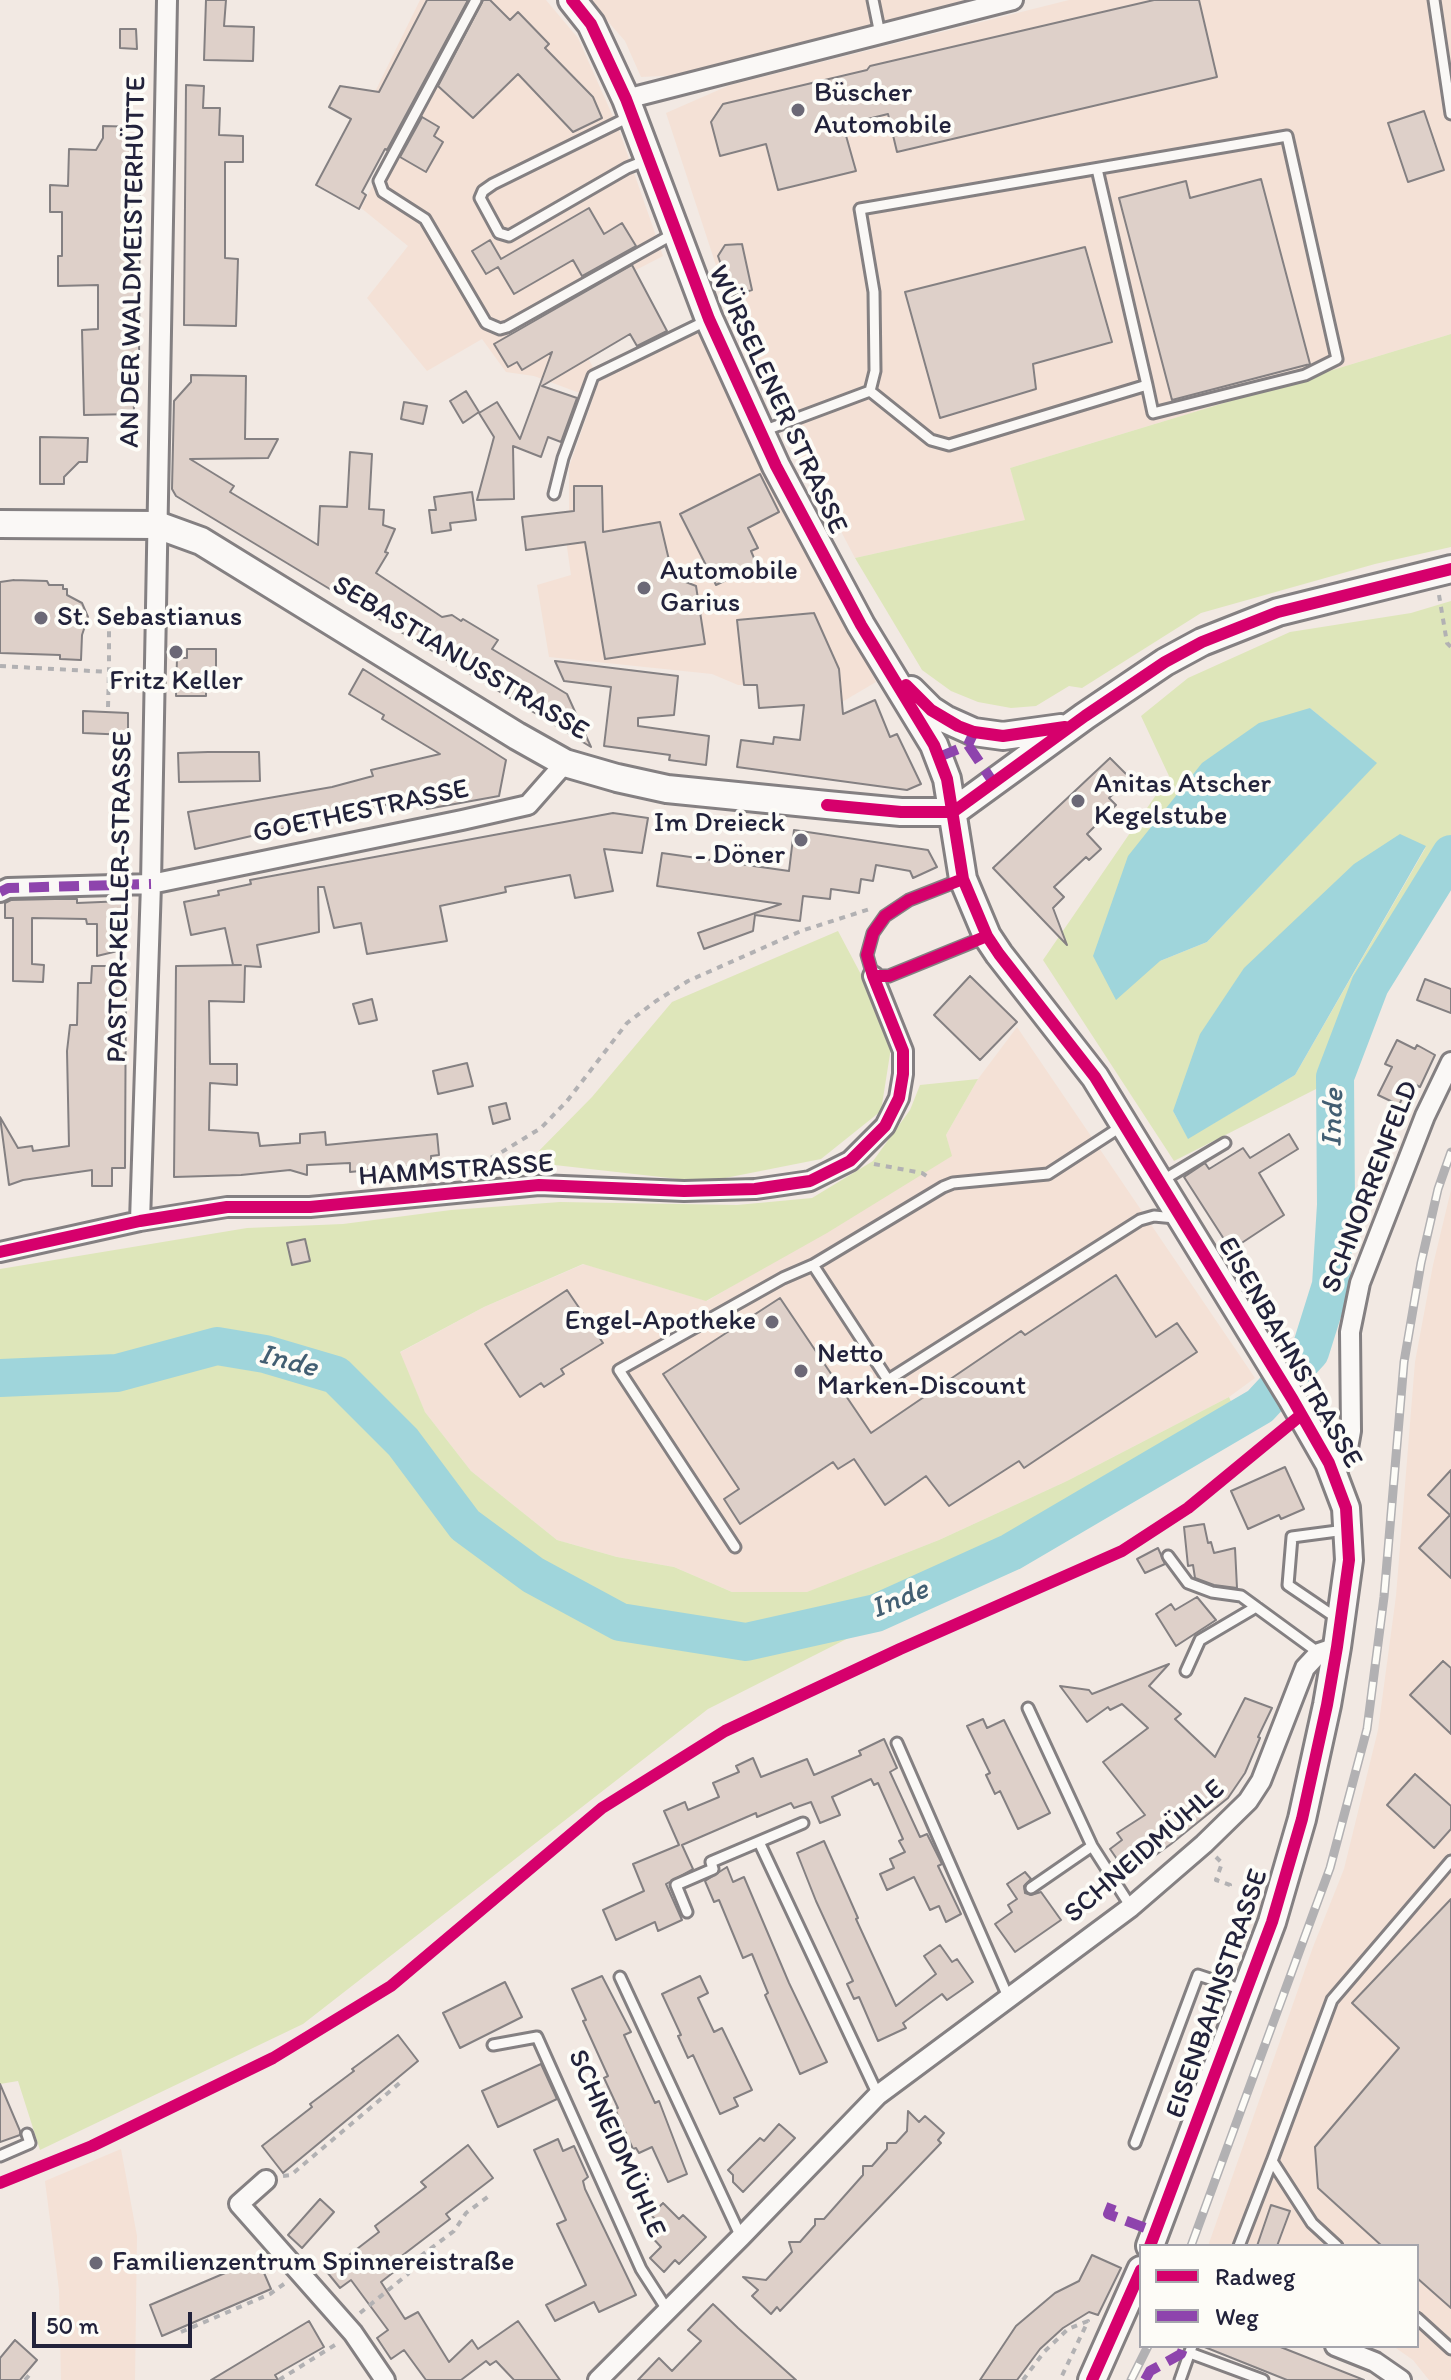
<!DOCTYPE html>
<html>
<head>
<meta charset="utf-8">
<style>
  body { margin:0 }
  #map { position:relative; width:1451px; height:2380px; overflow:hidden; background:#f2e9e3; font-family:Itim,sans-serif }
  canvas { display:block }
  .legend { position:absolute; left:1139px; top:2244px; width:280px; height:104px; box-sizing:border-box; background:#fdfcf7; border:2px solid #a5a5ac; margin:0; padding:10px 14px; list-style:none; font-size:24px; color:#22223b }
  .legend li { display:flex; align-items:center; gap:16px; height:40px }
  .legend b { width:40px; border:2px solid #a5a5ac }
  .scale { position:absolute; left:32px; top:2312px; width:160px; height:36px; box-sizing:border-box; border:4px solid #22223b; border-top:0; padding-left:10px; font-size:24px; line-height:28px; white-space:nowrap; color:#22223b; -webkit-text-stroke:6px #fdfcf7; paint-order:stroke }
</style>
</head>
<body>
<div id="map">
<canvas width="1451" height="2380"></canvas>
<ul class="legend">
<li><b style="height:10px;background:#d6006c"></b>Radweg</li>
<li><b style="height:10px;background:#8e44ad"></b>Weg</li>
</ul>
<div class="scale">50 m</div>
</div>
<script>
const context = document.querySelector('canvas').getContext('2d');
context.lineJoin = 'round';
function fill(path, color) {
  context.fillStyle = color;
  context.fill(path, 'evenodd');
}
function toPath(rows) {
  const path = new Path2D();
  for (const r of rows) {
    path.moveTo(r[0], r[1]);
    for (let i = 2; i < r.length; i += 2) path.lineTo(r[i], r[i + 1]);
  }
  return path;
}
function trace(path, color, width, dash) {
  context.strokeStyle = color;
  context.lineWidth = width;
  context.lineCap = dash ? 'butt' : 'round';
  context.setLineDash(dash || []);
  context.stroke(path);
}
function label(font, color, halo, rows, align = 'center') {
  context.font = font + ' Itim,sans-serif';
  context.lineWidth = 8;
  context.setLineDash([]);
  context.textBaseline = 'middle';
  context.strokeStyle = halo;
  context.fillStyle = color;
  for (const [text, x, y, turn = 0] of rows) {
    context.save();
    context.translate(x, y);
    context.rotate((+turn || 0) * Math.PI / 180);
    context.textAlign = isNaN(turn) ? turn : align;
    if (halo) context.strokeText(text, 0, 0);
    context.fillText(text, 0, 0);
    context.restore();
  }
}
const built = toPath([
  [420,0,430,0,472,22,484,0,546,0,578,38,619,130,663,256,603,287,582,346,600,381,703,327,876,682,842,702,795,707,757,685,738,685,712,674,549,657,537,585,571,575,563,519,569,515,569,467,593,398,534,376,506,372,482,339,427,371,367,298,408,246,361,208,405,122,370,102],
  [589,0,976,0,731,64,682,75,641,77,625,41],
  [1069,0,1451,0,1451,334,1010,468,1026,520,855,558,802,457,730,308,666,113,730,85],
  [1017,1027,1255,1378,1229,1397,1067,1481,939,1540,808,1592,732,1592,674,1567,617,1557,557,1540,471,1471,425,1412,399,1353,484,1307,584,1264,707,1301,951,1156,946,1135,978,1079],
  [1451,1190,1451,2380,1429,2380,1413,2360,1393,2346,1417,2346,1417,2246,1208,2246,1313,1947,1344,1869,1378,1730,1396,1596,1415,1362,1433,1265],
  [121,2149,137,2236,135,2380,61,2380,59,2290,45,2181]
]);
const green = toPath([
  [1451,334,1451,547,1375,564,1201,613,1082,688,1069,686,1036,706,1011,708,978,702,951,691,922,670,855,558,1025,520,1010,468],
  [1451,601,1451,841,1419,884,1373,964,1318,1088,1174,1161,1043,960,1169,776,1141,716,1188,678,1290,632,1411,613],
  [1310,708,1376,763,1207,942,1160,961],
  [1426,847,1295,1075,1188,1138,1173,1111],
  [838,931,893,1035,881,1111,821,1159,705,1182,528,1162,592,1097,672,1002],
  [978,1079,946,1135,952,1156,827,1233,706,1301,583,1264,484,1307,400,1352,425,1412,471,1471,557,1540,617,1557,674,1567,732,1592,807,1592,939,1540,1067,1481,1229,1397,1243,1427,1176,1462,1009,1557,708,1709,303,2024,40,2150,18,2081,0,2084,0,1269,247,1228,343,1224,451,1210,560,1202,737,1205,812,1198,873,1161,910,1110,920,1085]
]);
const water = toPath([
  [1310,708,1377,763,1207,942,1160,961,1116,1000,1093,956,1128,856,1202,763,1259,723],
  [1400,834,1426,846,1295,1075,1188,1139,1173,1111,1200,1034,1244,968,1354,864]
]);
const river = toPath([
  [0,1378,117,1373,217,1346,265,1354,336,1375,403,1442,465,1525,533,1575,620,1622,746,1642,876,1613,1011,1552,1260,1406,1310,1352,1331,1285,1336,1205,1335,1077,1370,985,1451,854]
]);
const building = toPath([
  [206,0,226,0,224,26,254,27,253,61,204,60,206,0],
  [427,0,468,0,387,150,385,149,362,192,366,195,359,209,316,185,351,119,329,107,340,86,379,92,427,0],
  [483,0,490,0,510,20,518,12,549,44,545,48,593,97,602,118,573,132,518,74,473,118,438,86,483,0],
  [1154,0,1199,0,1217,77,897,152,888,114,843,125,856,171,778,190,766,144,720,156,711,122,723,104,867,70,870,66,1154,0],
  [120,29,136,29,137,49,120,48,120,29],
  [186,85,204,86,203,108,220,108,219,135,243,136,243,162,225,162,225,258,238,259,236,326,184,325,186,85],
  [1424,111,1444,170,1408,182,1388,123,1424,111],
  [422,117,439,127,434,136,443,142,426,172,400,157,422,117],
  [103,126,140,127,139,366,133,366,134,414,84,415,82,330,98,329,98,285,58,286,58,256,62,256,62,212,50,212,50,185,68,186,69,149,96,150,103,138,103,126],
  [1261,179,1310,364,1172,400,1119,198,1186,181,1190,198,1261,179],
  [589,208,604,234,622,223,636,246,582,276,573,260,514,294,498,267,486,274,472,251,490,240,501,259,589,208],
  [742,244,752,290,732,296,718,256,725,245,742,244],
  [1085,247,1112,342,1033,364,1036,389,940,418,905,292,1085,247],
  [632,265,667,331,637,346,630,334,542,386,577,398,561,442,548,437,541,457,513,446,514,499,477,500,494,437,479,413,497,402,520,439,552,352,522,370,517,362,508,367,494,344,632,265],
  [191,375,246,376,245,439,278,439,268,458,190,459,234,486,230,492,318,545,320,506,347,507,350,452,372,454,369,509,384,510,383,525,395,529,385,552,388,553,376,573,442,617,452,615,461,621,463,619,498,640,492,649,567,694,591,747,176,496,172,489,174,401,191,382,191,375],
  [466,391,479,412,463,423,450,401,466,391],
  [404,402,427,406,423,424,401,419,404,402],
  [40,437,88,438,87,462,79,462,64,477,64,484,40,484,40,437],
  [760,474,779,512,748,528,758,548,751,551,757,565,716,585,680,514,760,474],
  [574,486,602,486,603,532,660,522,673,577,696,586,705,644,605,659,585,542,526,550,522,517,574,511,574,486],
  [472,492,476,520,450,523,451,530,432,533,429,510,436,510,434,497,472,492],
  [14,580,47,581,49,585,63,585,63,589,67,589,67,595,82,603,88,617,82,635,81,660,60,659,60,655,0,653,0,582,14,580],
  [814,613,839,669,843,714,875,700,890,737,897,734,921,784,907,790,737,767,741,740,773,744,774,737,800,740,804,705,759,708,757,685,744,685,737,620,814,613],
  [187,649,216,649,216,690,206,690,206,696,176,696,177,658,187,658,187,649],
  [555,661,678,676,674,715,638,718,638,726,709,736,706,765,669,760,670,755,604,746,611,687,564,681,555,661],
  [363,669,506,760,499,796,427,809,425,796,195,849,188,812,332,787,373,776,371,770,440,754,382,719,384,715,349,694,363,669],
  [83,711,128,713,128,735,83,733,83,711],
  [208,752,259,752,260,781,179,782,178,753,208,752],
  [1110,758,1130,778,1109,798,1116,805,1087,834,1101,849,1089,860,1086,857,1054,887,1064,897,1053,908,1067,945,993,868,1110,758],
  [613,813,648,818,642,853,604,849,613,891,575,898,570,875,505,887,506,892,440,906,447,941,367,954,361,923,334,928,324,887,318,887,319,932,257,945,261,967,245,966,244,1002,209,1001,210,1064,237,1064,237,1085,210,1083,209,1130,258,1133,260,1146,300,1143,300,1134,325,1132,326,1145,437,1134,439,1155,431,1156,431,1164,350,1172,350,1163,307,1165,307,1175,290,1170,241,1175,174,1177,176,966,241,965,233,965,225,928,191,935,184,902,219,895,218,891,251,884,250,880,613,813],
  [794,830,928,850,937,867,913,878,910,871,876,865,873,881,861,879,859,893,831,889,830,899,803,896,800,921,755,915,753,931,704,949,698,933,781,904,657,886,662,853,789,871,794,830],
  [55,899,77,899,77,903,125,901,126,949,97,956,97,924,87,924,86,919,32,918,32,964,44,965,43,982,13,981,13,918,5,918,5,903,11,900,55,899],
  [92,966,126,966,125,1168,112,1168,112,1186,92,1186,92,1170,23,1180,9,1185,0,1117,18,1148,32,1146,33,1151,69,1146,67,1051,70,1025,77,1025,78,983,91,983,92,966],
  [970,976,1017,1022,980,1060,934,1015,970,976],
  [1425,979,1451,989,1451,1013,1417,1000,1425,979],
  [372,999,377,1020,359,1024,353,1004,372,999],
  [1397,1040,1415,1049,1417,1045,1435,1055,1420,1087,1414,1084,1412,1088,1408,1086,1399,1105,1378,1095,1392,1067,1385,1064,1397,1040],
  [467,1063,473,1086,438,1094,433,1071,467,1063],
  [506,1103,510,1119,493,1124,489,1107,506,1103],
  [1289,1134,1298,1149,1259,1173,1284,1215,1231,1250,1184,1177,1205,1163,1209,1169,1243,1148,1250,1158,1289,1134],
  [305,1239,310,1261,292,1265,287,1243,305,1239],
  [1116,1275,1156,1337,1177,1323,1197,1352,1024,1468,1019,1461,949,1506,926,1476,885,1505,854,1459,838,1469,833,1462,740,1524,724,1499,739,1489,663,1374,780,1298,871,1433,1021,1331,1025,1335,1116,1275],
  [567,1290,603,1343,561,1369,564,1374,544,1387,541,1383,520,1397,485,1344,567,1290],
  [1285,1467,1304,1509,1281,1519,1279,1515,1248,1529,1231,1491,1285,1467],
  [1451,1470,1451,1578,1419,1548,1450,1515,1428,1495,1451,1470],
  [1204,1524,1208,1543,1211,1542,1214,1553,1235,1548,1237,1588,1214,1585,1195,1578,1193,1565,1188,1566,1184,1527,1204,1524],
  [1158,1548,1165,1564,1145,1573,1137,1559,1158,1548],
  [1197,1597,1216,1620,1176,1646,1156,1614,1171,1604,1175,1610,1197,1597],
  [1443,1661,1451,1668,1451,1734,1410,1695,1443,1661],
  [1169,1664,1149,1686,1181,1714,1175,1719,1215,1757,1245,1698,1272,1708,1258,1737,1260,1738,1245,1773,1228,1798,1171,1844,1128,1875,1110,1849,1122,1840,1117,1833,1145,1815,1103,1762,1148,1728,1122,1704,1110,1710,1108,1707,1087,1722,1060,1686,1089,1690,1092,1694,1169,1664],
  [983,1719,987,1728,1004,1720,1050,1813,1018,1829,1000,1791,995,1794,986,1775,990,1773,967,1726,983,1719],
  [884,1739,897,1768,890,1772,920,1837,927,1834,942,1864,938,1866,961,1914,946,1922,939,1906,930,1910,914,1877,887,1890,880,1874,894,1868,890,1859,905,1852,899,1841,903,1839,878,1783,874,1785,871,1779,832,1797,840,1815,820,1823,811,1802,794,1808,791,1803,757,1817,756,1813,682,1845,693,1869,666,1884,682,1920,658,1931,655,1922,616,1940,603,1910,644,1891,633,1864,679,1845,664,1811,685,1802,688,1810,719,1797,713,1783,739,1772,736,1766,753,1758,761,1777,807,1759,814,1775,861,1755,859,1751,884,1739],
  [1415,1774,1451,1806,1451,1829,1434,1848,1387,1805,1415,1774],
  [824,1841,858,1918,856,1919,896,2006,936,1974,924,1956,940,1945,952,1962,957,1959,973,1982,947,2000,942,1994,903,2023,906,2028,878,2041,859,1997,854,1999,847,1984,853,1981,816,1901,797,1853,824,1841],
  [727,1867,733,1882,744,1877,789,1983,827,2062,800,2074,765,1995,768,1993,752,1954,743,1958,719,1900,714,1902,705,1881,727,1867],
  [1025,1872,1031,1879,1024,1886,1025,1893,1031,1895,1041,1892,1061,1920,1015,1952,995,1924,1012,1912,1008,1905,1017,1899,1007,1884,1025,1872],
  [1451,1899,1451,2308,1417,2278,1417,2246,1382,2246,1318,2188,1315,2147,1399,2048,1352,2003,1451,1899],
  [602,1976,631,2032,624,2035,655,2103,659,2101,687,2174,668,2182,652,2147,639,2153,636,2148,633,2149,615,2109,618,2108,604,2078,608,2076,583,2021,586,2020,572,1989,602,1976],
  [700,1976,708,1993,698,1998,714,2032,722,2028,752,2090,734,2098,738,2106,720,2114,693,2055,688,2058,678,2036,681,2035,662,1994,700,1976],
  [505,1982,522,2017,460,2048,443,2013,505,1982],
  [398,2035,418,2061,283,2173,262,2146,312,2107,310,2104,354,2071,352,2069,398,2035],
  [541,2064,557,2099,498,2127,482,2091,541,2064],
  [0,2084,20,2131,20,2135,0,2142,0,2084],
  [908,2111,919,2122,925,2116,944,2133,938,2140,941,2143,780,2311,777,2307,771,2314,752,2296,758,2290,743,2277,766,2280,792,2252,789,2242,800,2242,815,2225,815,2219,824,2219,863,2175,863,2166,872,2166,887,2149,887,2143,896,2143,907,2131,908,2111],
  [779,2124,795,2138,743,2192,733,2182,733,2175,728,2170,760,2138,764,2141,779,2124],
  [558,2139,563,2151,574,2146,588,2177,583,2181,585,2189,636,2295,599,2312,594,2302,555,2321,546,2305,586,2285,557,2224,566,2220,534,2150,558,2139],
  [468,2145,493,2178,446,2214,450,2219,399,2258,404,2264,381,2282,405,2319,418,2312,449,2362,472,2340,478,2349,518,2321,560,2380,514,2380,496,2361,490,2365,486,2361,461,2380,426,2380,404,2350,391,2359,377,2338,388,2330,351,2280,340,2288,327,2272,379,2232,375,2226,426,2187,421,2182,468,2145],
  [320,2199,334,2212,302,2248,288,2235,320,2199],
  [663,2203,679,2219,683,2215,706,2237,679,2264,675,2260,664,2272,650,2258,661,2247,648,2233,658,2222,651,2215,663,2203],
  [1271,2205,1290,2211,1277,2246,1257,2246,1271,2205],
  [1092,2255,1121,2268,1098,2315,1089,2312,1063,2328,1040,2349,1017,2380,980,2380,1016,2326,1055,2293,1079,2281,1092,2255],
  [258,2259,271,2289,162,2336,150,2305,258,2259],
  [713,2304,738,2328,796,2380,638,2380,659,2358,672,2371,701,2341,688,2330,713,2304],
  [309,2321,324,2347,275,2375,278,2380,211,2380,309,2321],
  [15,2340,37,2360,20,2380,0,2380,0,2358,15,2340],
  [1202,2346,1278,2346,1364,2380,1287,2380,1202,2346]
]);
const path = toPath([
  [1439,595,1447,643,1451,647],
  [0,666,109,672,109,620,137,620],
  [108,707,109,672],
  [874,1164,922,1173,931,1179],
  [458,1172,497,1155,541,1128,567,1101,627,1023,656,1001,688,981,801,931,873,908],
  [1216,1857,1222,1863,1216,1880,1230,1885,1228,1891],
  [283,2176,291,2175,402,2081],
  [360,2313,408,2274,418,2258,454,2231,466,2213,489,2196],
  [181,2332,270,2294,284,2284],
  [25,2380,31,2373],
  [279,2380,338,2343],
  [1023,2380,1044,2352,1068,2329,1088,2321,1060,2380]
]);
const lane = toPath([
  [476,0,379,181,383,192,425,219,486,323,500,329,507,327,675,233],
  [873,0,880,34],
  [1434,0,1451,114],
  [629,117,493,184,483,191,480,198,499,233,509,236,627,168,647,160],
  [870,391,931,440,949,445,1147,385,1097,169],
  [763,431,870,391,875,371,874,292,860,209,1287,136,1337,359,1305,375,1153,413,1147,385],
  [554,494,563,458,593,376,708,320],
  [960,880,909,900,885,916,873,933,867,955,873,976,889,976,985,937],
  [1163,1180,1225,1143],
  [813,1265,888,1380,1140,1220,1154,1216,1175,1218],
  [735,1547,619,1370,783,1278,813,1265,943,1187,953,1183,1048,1174,1122,1126],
  [1168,1556,1188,1583,1212,1592,1241,1596,1319,1653],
  [1338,1619,1288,1585,1292,1537,1345,1530],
  [1186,1671,1200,1640,1256,1607],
  [1028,1708,1092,1846,1131,1907],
  [897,1743,1009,1999],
  [759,1842,878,2095],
  [1031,1888,1092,1846],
  [687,1912,676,1885,713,1869,711,1862,803,1823],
  [620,1977,741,2237],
  [493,2045,537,2037,641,2269,668,2311],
  [1135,2143,1198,1975,1243,1990],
  [0,2156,30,2143,27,2134],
  [1239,2246,1272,2161],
  [1337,2246,1312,2223,1272,2161,1332,2000,1451,1861],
  [1417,2318,1451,2349],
  [1190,2353,1263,2380],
  [1180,2380,1192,2346]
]);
const street = toPath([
  [626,99,1013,0],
  [0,892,8,888,151,884,462,820,528,805,565,763],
  [140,1221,151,884,167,0],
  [0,1252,140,1221,227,1207,310,1207,539,1185,684,1191,755,1189,810,1181,850,1161,885,1126,899,1098,903,1074,903,1051,873,976],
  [1334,1474,1347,1454,1351,1431,1350,1332,1360,1283,1425,1116,1451,1062],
  [266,2180,239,2204,353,2333,385,2380],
  [1335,2346,1375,2362,1401,2380],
  [598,2380,741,2237,878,2095,1131,1907,1204,1844,1248,1801,1261,1781,1305,1668,1319,1653,1337,1647]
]);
const secondary = toPath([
  [572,0,591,24,626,99,709,319,776,466,861,625,934,745,947,779,963,879,987,936,999,954,1095,1077,1293,1400,1329,1463,1346,1508,1349,1560,1337,1647,1327,1705,1302,1819,1272,1922,1150,2246],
  [0,524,157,525,201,541,517,736,565,763,617,778,667,789,827,805,901,812,953,812],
  [911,690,931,710,945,719,974,732,1003,736,1061,728],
  [953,812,1085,716,1165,662,1202,642,1278,612,1451,569],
  [1092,2380,1141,2270]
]);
const rail = toPath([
  [1191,2246,1330,1868,1367,1729,1384,1597,1404,1362,1421,1263,1438,1189,1451,1152],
  [1131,2380,1148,2346]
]);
const quiet = toPath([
  [968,745,993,782],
  [939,757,968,745,974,732],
  [0,892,8,888,151,884],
  [1112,2204,1108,2214,1156,2232],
  [1145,2380,1150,2371,1181,2354,1184,2346]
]);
const cycleway = toPath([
  [572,0,591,24,626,99,709,319,776,466,861,625,934,745,947,779,963,879,987,936,999,954,1095,1077,1293,1400,1329,1463,1346,1508,1349,1560,1337,1647,1327,1705,1302,1819,1272,1922,1150,2246],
  [906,685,931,710,958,726,974,732,1003,736,1065,727],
  [827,805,901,812,953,812],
  [953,812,1085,716,1165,662,1202,642,1278,612,1451,569],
  [873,976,889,976,987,936],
  [0,1252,140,1221,227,1207,310,1207,539,1185,684,1191,755,1189,810,1181,850,1161,885,1126,899,1098,903,1074,903,1051,873,976,867,955,873,933,885,916,909,900,963,879],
  [0,2183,92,2146,273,2058,391,1986,602,1808,725,1731,900,1649,1122,1551,1188,1508,1301,1415],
  [1092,2380,1141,2270]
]);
const markers = [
  [798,110,8,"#6b6876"],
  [644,588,8,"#6b6876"],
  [41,618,8,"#6b6876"],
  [176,652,8,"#6b6876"],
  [1078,801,8,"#6b6876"],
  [801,840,8,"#6b6876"],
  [772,1322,8,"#6b6876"],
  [801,1371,8,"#6b6876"],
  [96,2263,8,"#6b6876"]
];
const poiNames = [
  ["Büscher",814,94],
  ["Automobile",814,126],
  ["Automobile",660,572],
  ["Garius",660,604],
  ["St. Sebastianus",57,618],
  ["Fritz Keller",176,682,"center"],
  ["Anitas Atscher",1094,785],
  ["Kegelstube",1094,817],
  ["Im Dreieck",785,824,"right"],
  ["- Döner",785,856,"right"],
  ["Engel-Apotheke",756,1322,"right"],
  ["Netto",817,1355],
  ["Marken-Discount",817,1387],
  ["Familienzentrum Spinnereistraße",112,2263]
];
const streetNames = [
  ["AN DER WALDMEISTERHÜTTE",134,262,-89],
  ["WÜRSELENER STRASSE",777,400,65],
  ["SEBASTIANUSSTRASSE",460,659,31],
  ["GOETHESTRASSE",361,812,-12],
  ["PASTOR-KELLER-STRASSE",121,897,-89],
  ["HAMMSTRASSE",456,1171,-4],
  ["SCHNORRENFELD",1371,1187,-69],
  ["EISENBAHNSTRASSE",1289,1353,60],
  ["SCHNEIDMÜHLE",1145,1852,-41],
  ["EISENBAHNSTRASSE",1218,1994,-71],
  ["SCHNEIDMÜHLE",616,2144,66]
];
const waterNames = [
  ["Inde",1334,1118,-88],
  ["Inde",288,1362,15],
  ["Inde",900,1600,-22]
];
fill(built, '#f4e1d6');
fill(green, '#dee6ba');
fill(water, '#9fd5db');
trace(river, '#9fd5db', 38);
fill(building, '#ded0c9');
trace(building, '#848082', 2);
trace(lane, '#848082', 15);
trace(street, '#848082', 24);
trace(secondary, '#848082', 32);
trace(path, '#b2b1b3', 4, [6, 6]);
trace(lane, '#faf8f6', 9);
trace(street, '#faf8f6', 18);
trace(secondary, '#faf8f6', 26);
trace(rail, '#b2b1b3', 9);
trace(rail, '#fdfcf7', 6, [18]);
trace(quiet, '#8e44ad', 10, [20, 10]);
trace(cycleway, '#d6006c', 12);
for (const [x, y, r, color] of markers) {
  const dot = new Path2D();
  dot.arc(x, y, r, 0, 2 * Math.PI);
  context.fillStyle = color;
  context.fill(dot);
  trace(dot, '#fdfcf7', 3);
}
label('28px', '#22223b', '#fdfcf7', poiNames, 'left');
label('28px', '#22223b', '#fdfcf7', streetNames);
label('italic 30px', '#425e72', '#fdfcf7', waterNames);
</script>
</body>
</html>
